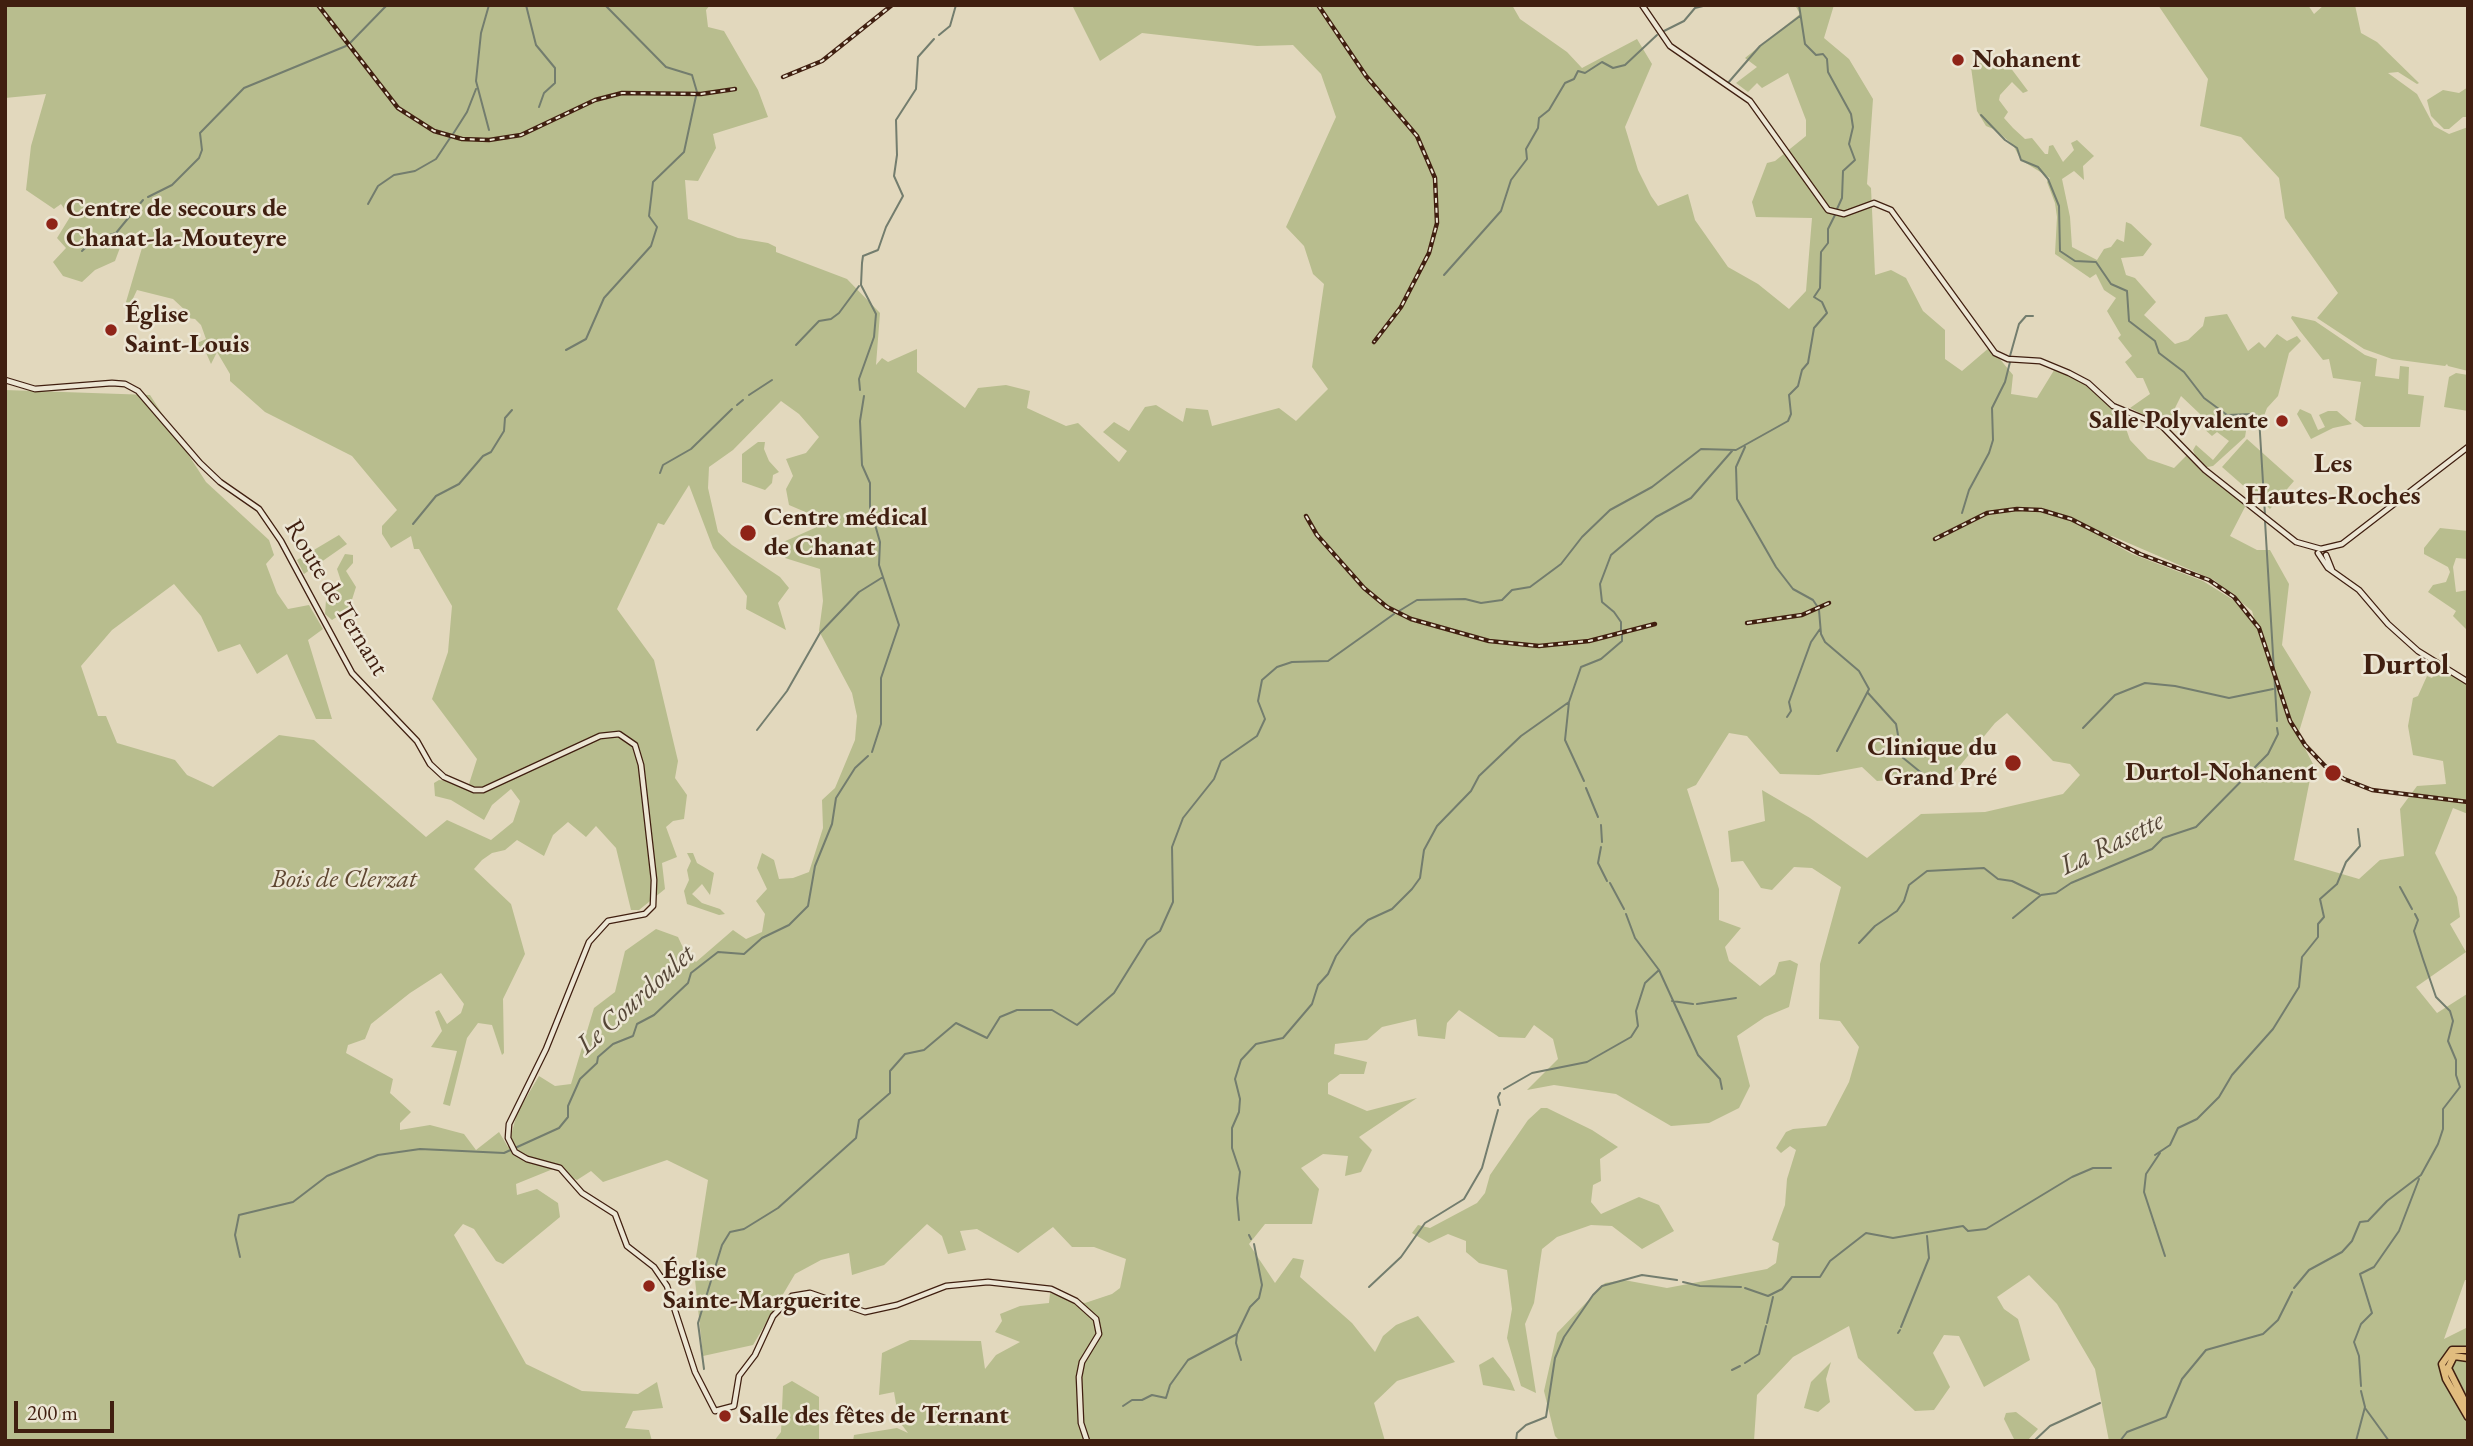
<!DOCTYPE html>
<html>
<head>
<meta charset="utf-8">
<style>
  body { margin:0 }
  #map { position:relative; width:2473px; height:1446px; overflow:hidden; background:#e2d8bd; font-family:"EB Garamond",serif }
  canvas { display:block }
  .frame { position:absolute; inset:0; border:7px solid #401f10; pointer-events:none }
  .scale { position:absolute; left:14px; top:1401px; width:100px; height:32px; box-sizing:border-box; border:4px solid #401f10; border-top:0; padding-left:9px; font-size:21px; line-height:24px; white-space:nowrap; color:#401f10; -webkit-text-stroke:5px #ece6d4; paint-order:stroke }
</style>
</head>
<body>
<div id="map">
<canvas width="2473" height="1446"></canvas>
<div class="frame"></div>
<div class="scale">200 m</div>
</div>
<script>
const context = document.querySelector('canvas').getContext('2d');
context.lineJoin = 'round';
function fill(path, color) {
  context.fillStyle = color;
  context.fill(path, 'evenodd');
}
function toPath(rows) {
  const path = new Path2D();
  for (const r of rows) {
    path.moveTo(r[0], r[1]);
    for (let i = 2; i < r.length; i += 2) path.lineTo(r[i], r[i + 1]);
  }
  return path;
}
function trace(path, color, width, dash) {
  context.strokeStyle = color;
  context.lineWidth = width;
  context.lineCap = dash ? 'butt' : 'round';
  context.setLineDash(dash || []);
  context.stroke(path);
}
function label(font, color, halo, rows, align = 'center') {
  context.font = font + ' "EB Garamond",serif';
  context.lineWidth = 5;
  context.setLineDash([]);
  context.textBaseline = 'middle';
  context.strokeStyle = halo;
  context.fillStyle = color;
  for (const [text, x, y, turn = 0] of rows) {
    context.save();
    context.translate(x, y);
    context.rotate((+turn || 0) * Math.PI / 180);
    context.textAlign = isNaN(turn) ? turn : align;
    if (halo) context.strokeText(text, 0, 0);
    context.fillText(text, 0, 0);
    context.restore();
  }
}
const green = toPath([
  [5,5,710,5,706,10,708,27,724,31,758,90,768,117,713,134,716,148,698,181,685,180,688,219,738,238,768,243,776,247,776,252,847,279,880,313,876,365,882,358,888,362,917,349,917,372,965,408,978,388,1006,385,1030,391,1027,408,1066,426,1078,423,1119,462,1127,451,1103,432,1114,422,1129,431,1145,407,1156,405,1183,422,1186,408,1208,410,1212,426,1279,408,1296,421,1328,389,1312,367,1324,284,1313,274,1304,246,1286,227,1336,117,1321,74,1293,45,1257,46,1142,33,1100,61,1072,5,1512,5,1520,19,1567,52,1582,68,1637,39,1652,64,1625,127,1638,170,1651,196,1658,206,1688,194,1695,220,1728,267,1758,284,1789,309,1806,291,1812,218,1756,217,1752,202,1767,163,1775,161,1806,136,1806,120,1788,73,1762,88,1757,83,1748,92,1736,83,1757,67,1745,58,1800,14,1795,5,1834,5,1824,38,1849,59,1873,99,1867,184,1871,188,1875,275,1891,270,1906,278,1923,311,1945,330,1945,359,1962,371,1990,347,2013,375,2011,394,2037,398,2056,367,2082,379,2113,406,2123,420,2130,440,2148,459,2174,468,2187,455,2203,472,2246,505,2230,536,2257,550,2270,550,2289,584,2282,645,2311,692,2298,735,2313,764,2294,860,2359,879,2380,860,2404,856,2400,809,2417,786,2446,784,2443,761,2413,755,2408,726,2413,698,2418,696,2427,676,2432,678,2441,664,2468,684,2468,814,2453,808,2435,853,2457,897,2460,917,2450,924,2466,952,2416,987,2437,1013,2467,994,2468,983,2468,1280,2465,1280,2444,1339,2468,1327,2468,1441,2109,1441,2095,1369,2057,1304,2029,1275,1997,1297,2004,1309,2018,1319,2030,1360,1984,1387,1959,1336,1944,1335,1933,1353,1950,1387,1934,1410,1915,1411,1858,1358,1849,1326,1793,1357,1757,1395,1754,1441,1560,1441,1555,1436,1544,1391,1557,1333,1605,1283,1624,1280,1667,1288,1767,1269,1776,1263,1779,1243,1772,1240,1785,1205,1787,1179,1796,1150,1790,1146,1781,1153,1776,1148,1786,1132,1793,1129,1826,1126,1849,1082,1859,1047,1840,1021,1819,1019,1820,964,1841,887,1812,868,1794,867,1772,890,1761,888,1743,861,1731,862,1728,831,1765,821,1762,790,1810,818,1867,858,1921,814,1985,812,2063,794,2080,775,2070,764,2053,761,2007,713,1995,723,1944,785,1936,786,1901,779,1877,781,1862,767,1819,775,1780,774,1747,736,1729,733,1696,785,1687,789,1719,889,1719,920,1741,928,1725,947,1729,961,1760,986,1775,974,1779,962,1790,960,1798,964,1789,1007,1765,1017,1737,1036,1750,1086,1739,1108,1709,1123,1671,1126,1616,1094,1554,1085,1527,1090,1558,1059,1553,1039,1534,1025,1525,1038,1499,1037,1459,1010,1447,1023,1445,1039,1418,1036,1416,1019,1382,1027,1367,1040,1335,1044,1334,1054,1367,1062,1364,1074,1340,1074,1328,1083,1328,1094,1367,1111,1417,1098,1359,1137,1372,1150,1361,1172,1345,1176,1348,1156,1323,1154,1301,1168,1319,1189,1312,1224,1265,1224,1249,1244,1275,1283,1293,1258,1304,1260,1300,1277,1352,1323,1375,1352,1383,1336,1396,1325,1418,1316,1455,1362,1397,1381,1374,1403,1385,1441,853,1441,854,1435,897,1428,908,1433,899,1421,894,1392,879,1395,882,1353,910,1340,981,1341,985,1369,996,1355,1020,1342,995,1332,1002,1321,1000,1314,1020,1306,1049,1303,1050,1293,1085,1303,1112,1294,1120,1288,1126,1259,1094,1247,1072,1247,1053,1227,1018,1253,977,1229,960,1231,966,1250,948,1254,942,1236,927,1224,884,1265,852,1275,849,1253,821,1260,795,1274,753,1345,703,1356,694,1270,708,1180,667,1160,603,1182,591,1171,577,1180,553,1169,516,1184,517,1195,537,1189,558,1203,560,1217,503,1264,496,1261,474,1229,463,1224,454,1235,526,1364,582,1391,638,1394,657,1382,663,1408,633,1411,625,1428,649,1430,652,1441,5,1441,5,390,150,395,206,482,269,540,274,555,266,564,277,593,288,609,309,605,323,629,308,640,332,719,316,719,287,654,257,674,240,644,218,652,201,616,174,584,112,630,81,666,98,716,106,716,117,743,175,760,187,775,213,787,279,735,314,740,426,837,447,820,491,840,513,822,520,801,511,789,492,805,484,820,451,800,435,796,434,783,439,780,469,784,477,759,432,699,448,652,452,606,419,549,414,549,411,536,391,548,382,534,382,526,397,510,352,456,265,412,230,381,230,374,217,352,211,364,204,348,195,344,206,339,201,325,195,319,187,318,187,312,173,299,137,290,129,307,126,302,144,241,124,237,115,261,95,270,82,282,63,276,53,262,66,248,57,238,70,217,61,204,54,209,26,190,31,146,46,94,5,98],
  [781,401,799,414,819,437,806,453,786,459,793,476,786,489,789,505,810,514,817,527,781,543,785,558,820,569,823,601,819,631,852,693,857,716,855,740,835,788,822,800,823,828,809,872,793,878,779,879,774,860,762,853,757,868,767,889,756,901,765,914,762,932,746,939,733,930,696,962,686,954,678,937,656,929,625,951,615,992,594,1008,571,1084,555,1086,539,1076,517,1113,508,1147,499,1132,476,1150,464,1134,430,1125,400,1130,400,1123,411,1112,390,1093,393,1079,346,1053,348,1045,365,1039,371,1024,410,993,441,973,464,1004,461,1013,447,1024,439,1010,435,1012,442,1031,431,1047,457,1051,443,1104,450,1106,467,1038,478,1023,492,1025,502,1055,504,1053,503,999,525,954,511,904,474,869,482,860,492,853,505,850,517,840,544,856,553,835,568,822,586,837,596,826,616,848,631,910,639,910,665,889,662,863,677,857,666,827,673,821,684,819,687,795,675,778,678,761,654,660,617,609,658,523,664,525,689,485,713,548,747,596,746,609,786,630,778,603,789,588,780,577,732,545,718,532,708,488,709,467,733,450],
  [2112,536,2214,580,2252,611,2254,618,2235,601,2203,581,2132,554,2105,539],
  [2158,5,2308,5,2314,14,2324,5,2355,5,2361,33,2377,42,2419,83,2417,84,2398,72,2388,73,2417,94,2434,126,2449,134,2468,127,2468,371,2448,366,2447,364,2445,366,2392,359,2364,349,2317,318,2338,293,2285,218,2279,178,2241,137,2200,126,2208,79],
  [2001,55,2028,91,2023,93,2012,82,2000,95,1999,100,2008,112,2004,118,2013,128,2025,139,2032,138,2045,154,2048,154,2049,146,2053,145,2063,162,2074,150,2071,143,2077,140,2094,156,2083,166,2084,180,2074,171,2062,179,2070,217,2072,247,2097,260,2104,249,2111,247,2117,239,2124,242,2126,222,2131,224,2152,244,2143,256,2121,258,2126,275,2135,278,2156,302,2144,315,2175,344,2188,340,2203,326,2205,317,2227,314,2248,351,2259,342,2265,348,2277,334,2287,341,2297,336,2301,341,2289,353,2278,396,2267,408,2262,421,2247,425,2245,437,2213,466,2207,467,2195,455,2193,450,2196,445,2213,460,2229,441,2217,432,2212,436,2202,427,2204,423,2200,414,2181,396,2170,418,2178,429,2174,430,2130,408,2150,394,2143,378,2137,378,2125,362,2132,356,2118,338,2121,335,2107,311,2116,298,2104,290,2096,274,2090,278,2055,254,2057,217,2055,203,2047,182,2050,178,2021,160,2013,145,1996,130,1986,126,1977,111,1971,67],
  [2468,87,2468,117,2463,117,2449,129,2444,129,2431,116,2427,100,2443,90,2459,93],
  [2292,316,2315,321,2365,355,2377,359,2375,376,2399,379,2400,366,2409,367,2408,394,2424,396,2420,427,2364,427,2355,420,2361,382,2333,378,2329,359,2323,360,2300,331,2291,318],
  [2456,373,2468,375,2468,411,2444,407,2449,377],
  [2300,409,2311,414,2318,430,2325,427,2319,415,2328,411,2337,411,2352,424,2333,428,2311,439,2297,414],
  [2247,439,2294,481,2270,509,2222,467],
  [758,442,765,442,764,449,769,461,779,472,773,475,772,483,765,490,742,482,742,454],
  [2440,528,2468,531,2468,559,2456,558,2453,567,2456,592,2468,590,2468,631,2453,616,2456,611,2428,592,2433,585,2446,582,2450,572,2448,567,2424,554,2424,548],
  [339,535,347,544,304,574,297,560],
  [345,554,353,555,353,563,346,571,356,587,349,609,332,620,325,614,326,600,331,590,341,581,337,569],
  [687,853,693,853,697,863,714,873,710,895,702,884,692,894,702,903,720,909,725,914,719,915,687,904,684,891,689,880,687,870,691,861],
  [1541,1108,1547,1108,1592,1130,1618,1147,1600,1159,1601,1181,1593,1185,1591,1202,1601,1214,1639,1197,1659,1205,1674,1231,1642,1249,1612,1226,1591,1225,1557,1237,1542,1249,1534,1303,1525,1324,1536,1393,1521,1386,1507,1338,1512,1309,1507,1270,1479,1263,1466,1252,1466,1241,1448,1234,1429,1243,1412,1233,1418,1225,1430,1228,1477,1203,1485,1193,1490,1175,1528,1120],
  [1493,1357,1510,1379,1515,1391,1483,1385,1479,1365],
  [1831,1362,1826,1379,1830,1402,1818,1412,1804,1408,1811,1382],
  [792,1381,819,1397,819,1441,774,1441,781,1432,783,1386],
  [2016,1412,2038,1429,2027,1441,2015,1441,2004,1419,2006,1413]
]);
const stream = toPath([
  [489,5,481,33,476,81,489,130],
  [526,5,536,45,555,68,555,83,544,93,539,107],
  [605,5,666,67,692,75,697,92],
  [1799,5,1805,44,1816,55,1823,54,1827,59,1828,72,1851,114,1853,127,1849,144,1855,160,1843,171,1842,198,1837,209],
  [1662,32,1684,21,1695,8,1707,5],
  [939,35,950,26,956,5],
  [350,43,387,5],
  [1728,83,1760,46,1800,16],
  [1981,115,2005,140,2017,148,2021,160,2038,167,2048,179,2059,206,2060,251,2075,261,2096,262,2111,284,2127,291,2129,321,2155,341,2159,353,2184,372,2204,398,2227,415,2253,414,2259,417,2265,515],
  [453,134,467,112,476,89],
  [148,197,172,185,199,158,202,150,200,133,244,88,346,46],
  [368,204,378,186,394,175,415,171,436,159,450,138],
  [82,251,93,240,116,233,143,200],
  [1444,275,1501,211,1511,180,1527,159,1526,149,1538,128,1539,118,1549,110,1565,83,1574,79,1578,71,1585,73,1602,62,1613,68,1625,65,1657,35],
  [796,345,819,321,831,319,839,313,859,286],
  [566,350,586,339,604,298,651,246,657,227,649,216,653,182,684,152,696,96],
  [2010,356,2019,324,2026,316,2033,316],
  [860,390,859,379,874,337,876,314,861,285,862,263,863,256,878,250,886,227,903,196,894,176,897,155,896,120,916,89,918,57,934,39],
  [749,395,772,380],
  [864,396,860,421,862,465,870,483,870,507,880,542,879,565,899,625,881,678,881,724,872,752],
  [737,405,743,400],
  [1745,447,1736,467,1737,499,1776,567,1793,589,1813,600,1817,606],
  [660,473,663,465,691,449,732,409],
  [1962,513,1969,490,1989,453,1993,440,1992,408,2005,382,2010,362],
  [2265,521,2277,721],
  [413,524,436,496,459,484,483,456,491,452,504,431,505,418,512,410],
  [1819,610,1821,634,1825,642,1859,671,1869,689,1837,751],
  [1399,611,1417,600,1465,599,1481,603,1502,600,1512,590,1530,587,1561,564,1582,537,1610,510,1652,487,1701,449,1736,450,1788,421,1791,414,1789,395,1798,386,1802,370,1808,363,1814,328,1827,313,1822,302,1814,297,1820,288,1821,252,1828,243,1828,229,1835,215],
  [1621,630,1621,622,1614,612,1602,602,1600,584,1611,555,1656,517,1691,498,1732,451],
  [1868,693,1896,724,1902,757,1924,775],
  [1787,717,1791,711,1789,702,1811,642,1820,629],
  [2083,728,2115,695,2145,683,2175,686,2229,698,2273,689],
  [757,730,787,691,820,633,859,592,883,577],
  [1584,781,1565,740,1569,702,1581,667,1601,659,1622,641,1622,635],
  [1586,788,1598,817],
  [1601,825,1602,842],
  [1601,847,1598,863,1607,881],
  [1610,883,1624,909],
  [2400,887,2412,909],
  [1626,914,1635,938,1659,970,1698,1055,1720,1079,1722,1089],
  [2013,918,2041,895,2056,893,2071,883,2152,849,2163,838,2196,827,2268,754,2278,734,2277,728],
  [1859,943,1875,926,1897,911,1904,901,1909,885,1927,871,1984,868,1998,879,2012,881,2039,894],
  [1672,1001,1693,1004],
  [1697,1004,1736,998],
  [1504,1089,1532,1073,1587,1062,1631,1037,1638,1026,1636,1011,1645,983,1659,970],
  [1500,1105,1498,1097,1500,1093],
  [2160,1153,2146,1174,2144,1192,2165,1256],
  [2155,1155,2170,1145,2178,1128,2197,1119,2219,1097,2232,1075,2273,1029,2299,987,2302,957,2318,937,2318,924,2324,917,2320,899,2337,884,2346,862,2360,846,2358,829],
  [1239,1220,1237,1198,1240,1172,1232,1148,1232,1128,1239,1112,1240,1099,1235,1079,1241,1060,1256,1044,1283,1038,1312,1004,1318,985,1328,974,1336,956,1351,936,1368,920,1392,909,1412,889,1420,878,1424,850,1437,826,1471,791,1479,776,1521,736,1569,702],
  [1249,1235,1251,1239],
  [240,1257,235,1235,239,1215,293,1202,327,1176,378,1155,420,1149,504,1153,559,1128,568,1117,568,1106,580,1079,597,1063,598,1057,613,1044,633,1036,637,1024,654,1015,688,983,691,973,718,952,744,954,762,938,789,925,808,906,815,866,832,824,836,798,855,768,868,756],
  [1683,1282,1700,1286,1741,1287],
  [1369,1287,1401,1257,1425,1223,1464,1199,1482,1168,1498,1110],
  [1745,1288,1768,1296,1782,1289,1792,1277,1820,1277,1830,1261,1866,1233,1893,1238,1963,1226,1968,1231,1986,1229,2072,1177,2093,1168,2111,1168],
  [2294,1288,2309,1270,2342,1252,2352,1241,2360,1222,2368,1221,2387,1201,2421,1175,2438,1144,2443,1129,2443,1109,2460,1087,2456,1075,2456,1060,2448,1041,2453,1021,2450,1011,2436,997,2423,959,2414,931,2418,920,2415,914],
  [1767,1323,1773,1297],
  [1901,1327,1929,1258,1927,1236],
  [1898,1333,1900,1330],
  [1237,1334,1236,1343,1241,1360],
  [1745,1363,1759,1354,1766,1326],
  [704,1369,698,1323,722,1245,730,1232,744,1229,778,1208,856,1138,859,1120,890,1093,890,1071,905,1054,924,1050,956,1023,987,1038,1000,1017,1017,1010,1052,1010,1077,1025,1114,993,1147,940,1160,931,1173,902,1172,847,1183,818,1214,779,1221,761,1257,736,1265,719,1258,701,1262,680,1277,667,1292,662,1328,661,1394,614],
  [1732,1370,1740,1366],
  [2361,1386,2359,1356,2354,1342,2361,1324,2372,1313,2360,1274,2374,1267,2399,1231,2419,1179],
  [1123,1406,1132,1400,1142,1400,1152,1395,1166,1398,1170,1385,1188,1360,1237,1334,1250,1307,1259,1298,1262,1285,1254,1244],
  [2365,1408,2389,1441],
  [1516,1441,1517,1433,1526,1425,1546,1417,1555,1358,1564,1337,1593,1295,1602,1286,1642,1275,1677,1280],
  [2034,1441,2050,1426,2100,1403],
  [2120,1441,2127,1432,2166,1417,2182,1379,2206,1350,2263,1334,2278,1320,2292,1292],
  [2356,1441,2365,1407,2361,1391]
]);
const secondary = toPath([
  [1642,5,1670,46,1750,101,1828,210,1844,214,1874,203,1891,210,1995,353,2008,359,2040,361,2069,373,2088,383,2113,406,2162,426,2205,470,2296,542,2321,549,2342,544,2468,447],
  [5,380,35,389,112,383,125,384,138,391,200,463,220,482,259,509,281,541,352,673,417,741,430,764,444,777,474,790,483,790,600,736,619,734,635,745,641,765,654,880,653,906,645,914,608,921,589,942,546,1049,509,1124,508,1138,515,1152,527,1159,560,1168,582,1193,615,1214,627,1246,654,1267,667,1286,695,1372,715,1411,734,1406,739,1376,755,1355,773,1316,792,1296,810,1293,865,1312,897,1305,946,1286,988,1282,1051,1289,1076,1301,1096,1319,1099,1334,1082,1362,1079,1377,1081,1423,1087,1441],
  [2318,553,2328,568,2359,590,2388,624,2418,651,2468,682],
  [2326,555,2332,570]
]);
const primary = toPath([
  [2468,1350,2452,1350,2442,1364,2446,1379,2468,1417],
  [2468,1358,2454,1356,2448,1368,2468,1408]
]);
const rail = toPath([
  [318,5,398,108,434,131,462,139,489,140,521,135,595,100,622,93,701,94,735,89],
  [1318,5,1366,76,1417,136,1435,178,1437,223,1429,253,1401,307,1374,342],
  [783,77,822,61,892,5],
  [1306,516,1317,535,1364,588,1387,607,1411,619,1489,641,1539,646,1589,641,1655,624],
  [1935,539,1987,513,2017,509,2041,510,2071,519,2140,554,2209,580,2234,597,2259,628,2290,721,2305,745,2325,766,2344,779,2372,790,2468,802],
  [1747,623,1802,615,1829,603]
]);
const markers = [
  [1958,60,7,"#8f2418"],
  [52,224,7,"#8f2418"],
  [111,330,7,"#8f2418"],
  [2282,421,7,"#8f2418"],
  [748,533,9,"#8f2418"],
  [2013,763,9,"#8f2418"],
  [2333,773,9,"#8f2418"],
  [649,1286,7,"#8f2418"],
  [725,1416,7,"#8f2418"]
];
const poiNames = [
  ["Nohanent",1972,60],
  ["Centre de secours de",66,209],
  ["Chanat-la-Mouteyre",66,239],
  ["Église",125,315],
  ["Saint-Louis",125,345],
  ["Salle Polyvalente",2268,421,"right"],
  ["Centre médical",764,518],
  ["de Chanat",764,548],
  ["Clinique du",1997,748,"right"],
  ["Grand Pré",1997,778,"right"],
  ["Durtol-Nohanent",2317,773,"right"],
  ["Église",663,1271],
  ["Sainte-Marguerite",663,1301],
  ["Salle des fêtes de Ternant",739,1416]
];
const streetNames = [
  ["Route de Ternant",336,598,59]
];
const parkNames = [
  ["Bois de Clerzat",344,880]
];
const neighbourhoodNames = [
  ["Les",2333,464],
  ["Hautes-Roches",2333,496]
];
const waterNames = [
  ["La Rasette",2112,844,-26],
  ["Le Courdoulet",636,1000,-42]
];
const quarterNames = [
  ["Durtol",2406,666]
];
fill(green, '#b8bd8e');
trace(stream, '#737d6e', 2);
trace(secondary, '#401f10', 7);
trace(primary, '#401f10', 9);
trace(secondary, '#ece6d4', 4.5);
trace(primary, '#e1bc7e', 6);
trace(rail, '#401f10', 4.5);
trace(rail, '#ece6d4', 2, [5]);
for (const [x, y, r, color] of markers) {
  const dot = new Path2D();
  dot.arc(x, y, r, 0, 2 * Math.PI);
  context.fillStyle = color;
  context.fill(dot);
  trace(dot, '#ece6d4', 2.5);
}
label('bold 26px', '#401f10', '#ece6d4', poiNames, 'left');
label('26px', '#401f10', '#ece6d4', streetNames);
label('italic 26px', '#5e4630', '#ece6d4', parkNames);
label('bold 28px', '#401f10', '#ece6d4', neighbourhoodNames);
label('italic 28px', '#554637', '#ece6d4', waterNames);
label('bold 30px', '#401f10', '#ece6d4', quarterNames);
</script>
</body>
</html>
